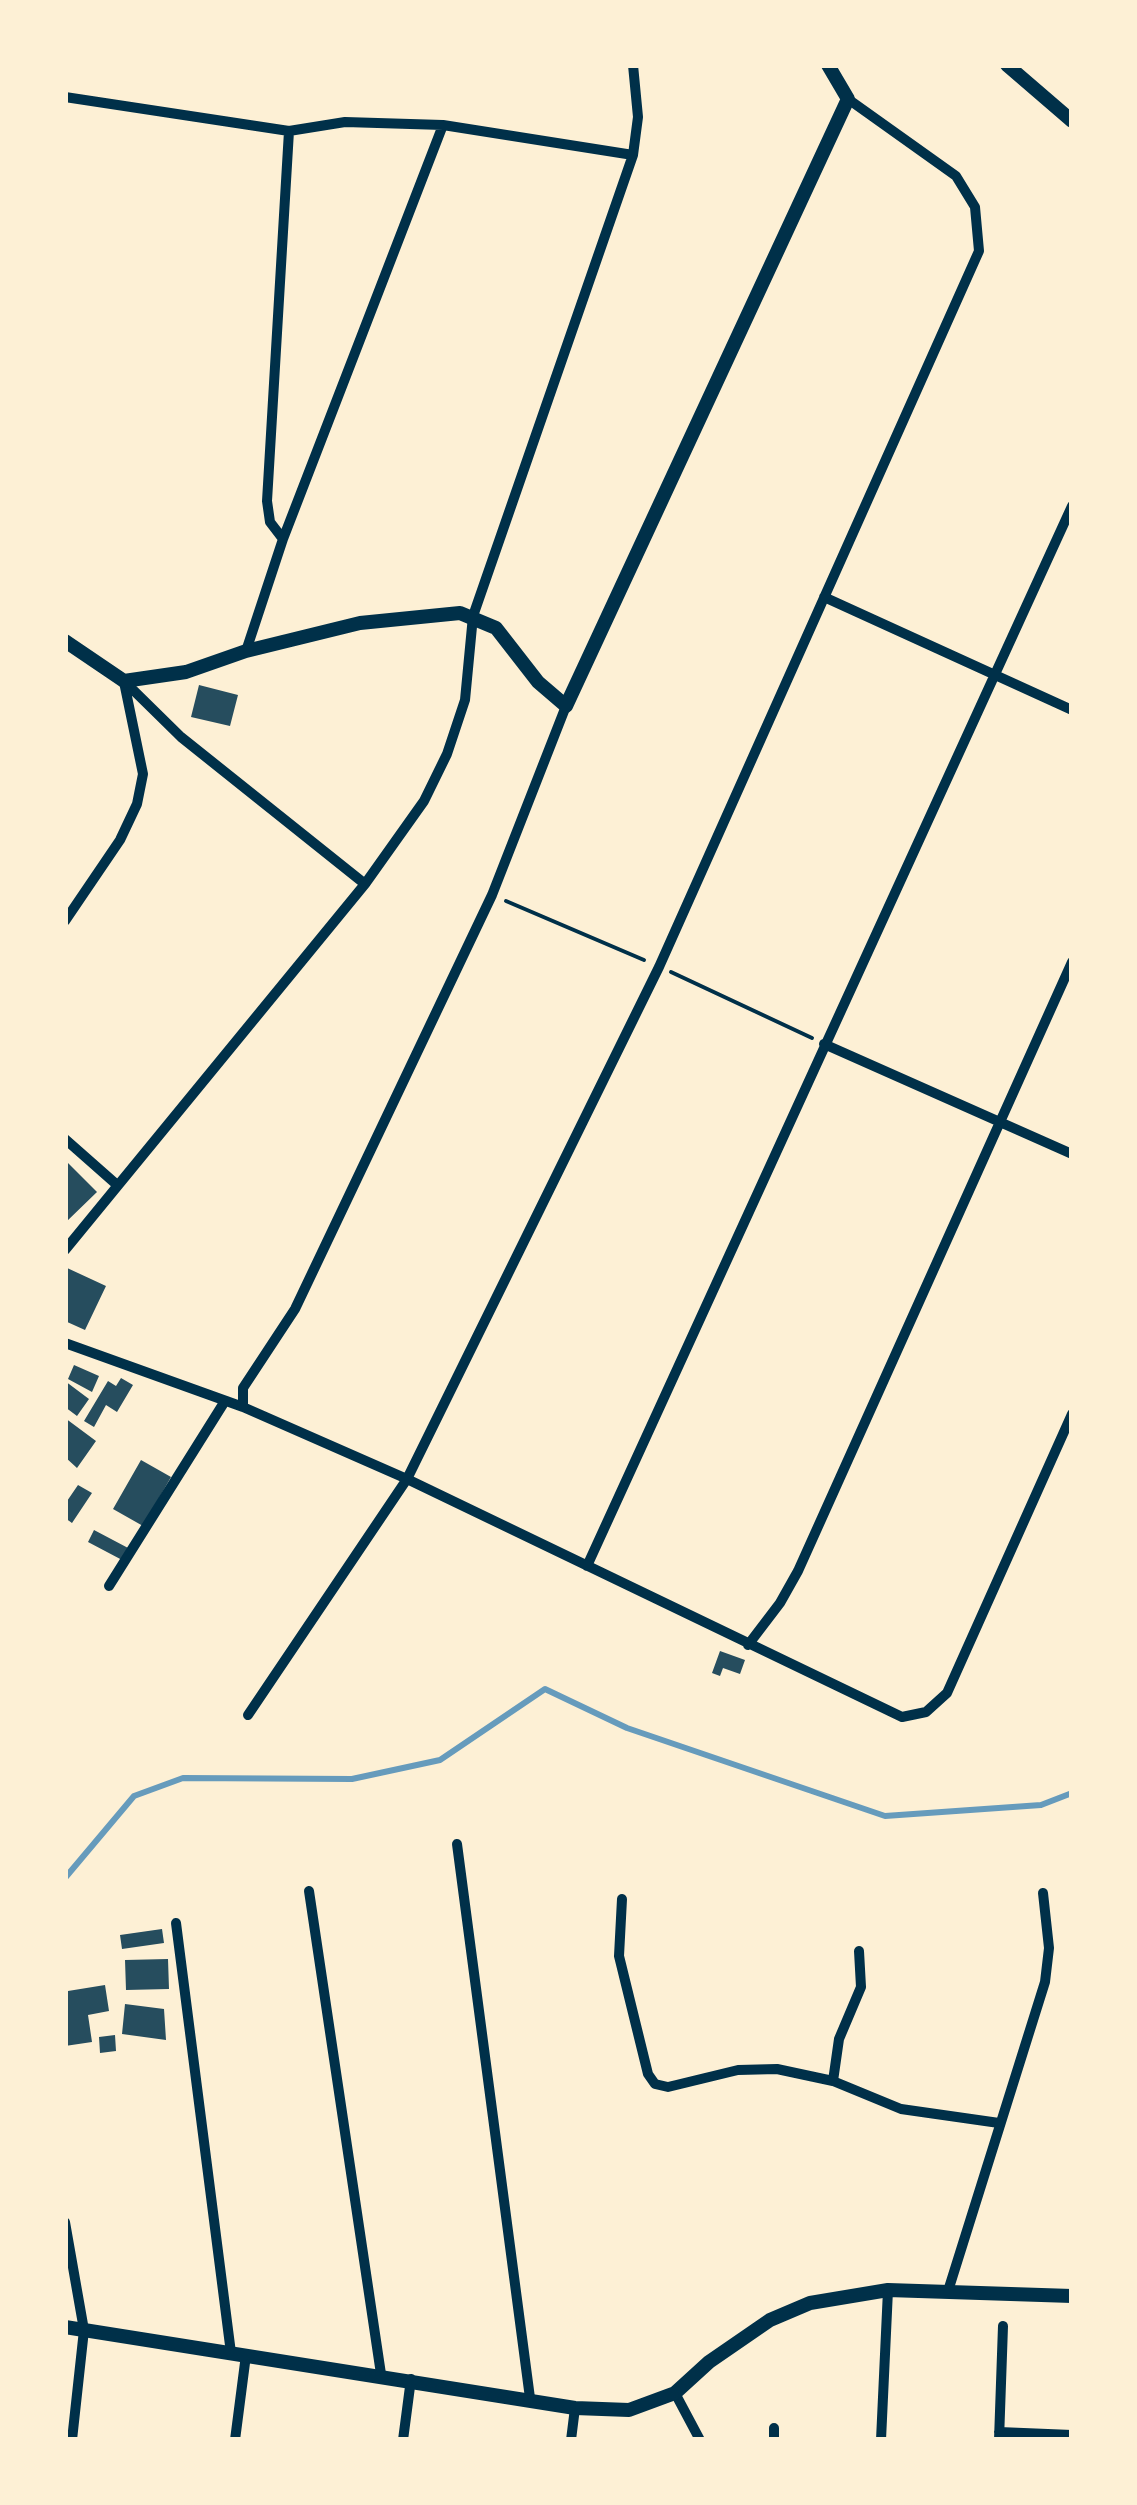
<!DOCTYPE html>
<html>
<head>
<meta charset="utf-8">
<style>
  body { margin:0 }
  #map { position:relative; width:1137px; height:2505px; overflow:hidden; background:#fdf0d5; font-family:Roboto,sans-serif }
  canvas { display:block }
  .frame { position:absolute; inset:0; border:68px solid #fdf0d5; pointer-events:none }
</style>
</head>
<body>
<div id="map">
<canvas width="1137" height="2505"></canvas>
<div class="frame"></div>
</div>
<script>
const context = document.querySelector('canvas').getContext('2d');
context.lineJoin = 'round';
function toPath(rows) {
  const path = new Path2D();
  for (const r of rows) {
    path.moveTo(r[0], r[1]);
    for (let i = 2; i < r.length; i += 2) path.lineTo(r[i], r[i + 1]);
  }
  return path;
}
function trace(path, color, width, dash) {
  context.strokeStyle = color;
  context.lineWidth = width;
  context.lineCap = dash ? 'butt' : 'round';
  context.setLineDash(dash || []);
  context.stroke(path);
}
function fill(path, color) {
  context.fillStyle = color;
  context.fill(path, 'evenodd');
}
const stream = toPath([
  [65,1878,134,1796,183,1778,352,1779,440,1760,545,1689,627,1728,885,1816,1041,1805,1072,1793]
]);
const building = toPath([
  [199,685,238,695,230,726,191,717],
  [65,1160,97,1192,65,1223],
  [65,1267,106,1286,85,1330,65,1321],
  [74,1365,99,1376,92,1392,68,1379],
  [121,1378,133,1385,117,1412,106,1405,94,1427,84,1421,108,1381,116,1386],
  [65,1381,89,1399,77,1416,65,1407],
  [65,1418,96,1441,77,1468,65,1457],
  [141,1460,171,1477,143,1526,113,1509],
  [78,1485,92,1493,72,1523,65,1518,65,1504],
  [94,1530,130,1549,124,1561,88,1542],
  [720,1651,745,1660,740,1674,723,1668,720,1676,712,1673],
  [162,1929,164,1943,122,1949,120,1935],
  [168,1959,169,1989,126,1990,125,1960],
  [65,1984,68,1991,105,1985,109,2011,88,2015,92,2042,65,2046],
  [125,2004,164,2009,166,2040,122,2034],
  [115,2035,116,2051,100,2053,99,2037]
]);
const path = toPath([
  [506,901,644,960],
  [671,972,812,1038]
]);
const minor = toPath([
  [65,97,289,131,345,122,443,125,633,155],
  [283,539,270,522,267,501,289,131],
  [824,597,1072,710],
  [246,651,283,539,443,125],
  [124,681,181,737,365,884],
  [65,921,120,840,137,804,143,774,124,682],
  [824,1044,1072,1154],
  [65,1139,116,1184],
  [65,1250,365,884,424,801,447,754,465,700,473,616,633,155,638,117,633,65],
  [65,1343,243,1407,407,1479,902,1717,926,1712,947,1693,1072,1414],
  [243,1407,243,1388,295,1309,492,895,566,706],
  [587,1566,1072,506],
  [109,1586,225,1401],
  [748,1645,780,1603,798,1571,1072,962],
  [248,1715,407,1479,659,967,979,251,975,207,956,176,848,99],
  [457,1844,530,2398],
  [309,1891,381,2374],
  [622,1899,619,1956,648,2074,655,2084,668,2087,738,2070,777,2069,833,2081,901,2109,999,2123],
  [176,1923,231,2353],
  [833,2081,839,2039,861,1987,859,1951],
  [65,2222,84,2330,72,2440],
  [948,2291,1045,1982,1049,1948,1043,1893],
  [675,2393,700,2440],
  [774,2428,774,2440],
  [999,2432,1072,2435],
  [235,2440,246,2355],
  [403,2440,411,2379],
  [571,2440,575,2408],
  [881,2440,888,2290],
  [999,2440,1003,2326]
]);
const tertiary = toPath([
  [1007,65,1072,121],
  [65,641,124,681,186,672,246,651,360,623,460,613,496,628,538,682,566,706,848,99,828,65],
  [65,2327,575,2408,629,2410,675,2393,709,2362,770,2320,810,2303,888,2290,1072,2296]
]);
trace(stream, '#669bbc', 6);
fill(building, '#264d5e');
trace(path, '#003049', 4);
trace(minor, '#003049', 10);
trace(tertiary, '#003049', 14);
</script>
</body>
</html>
